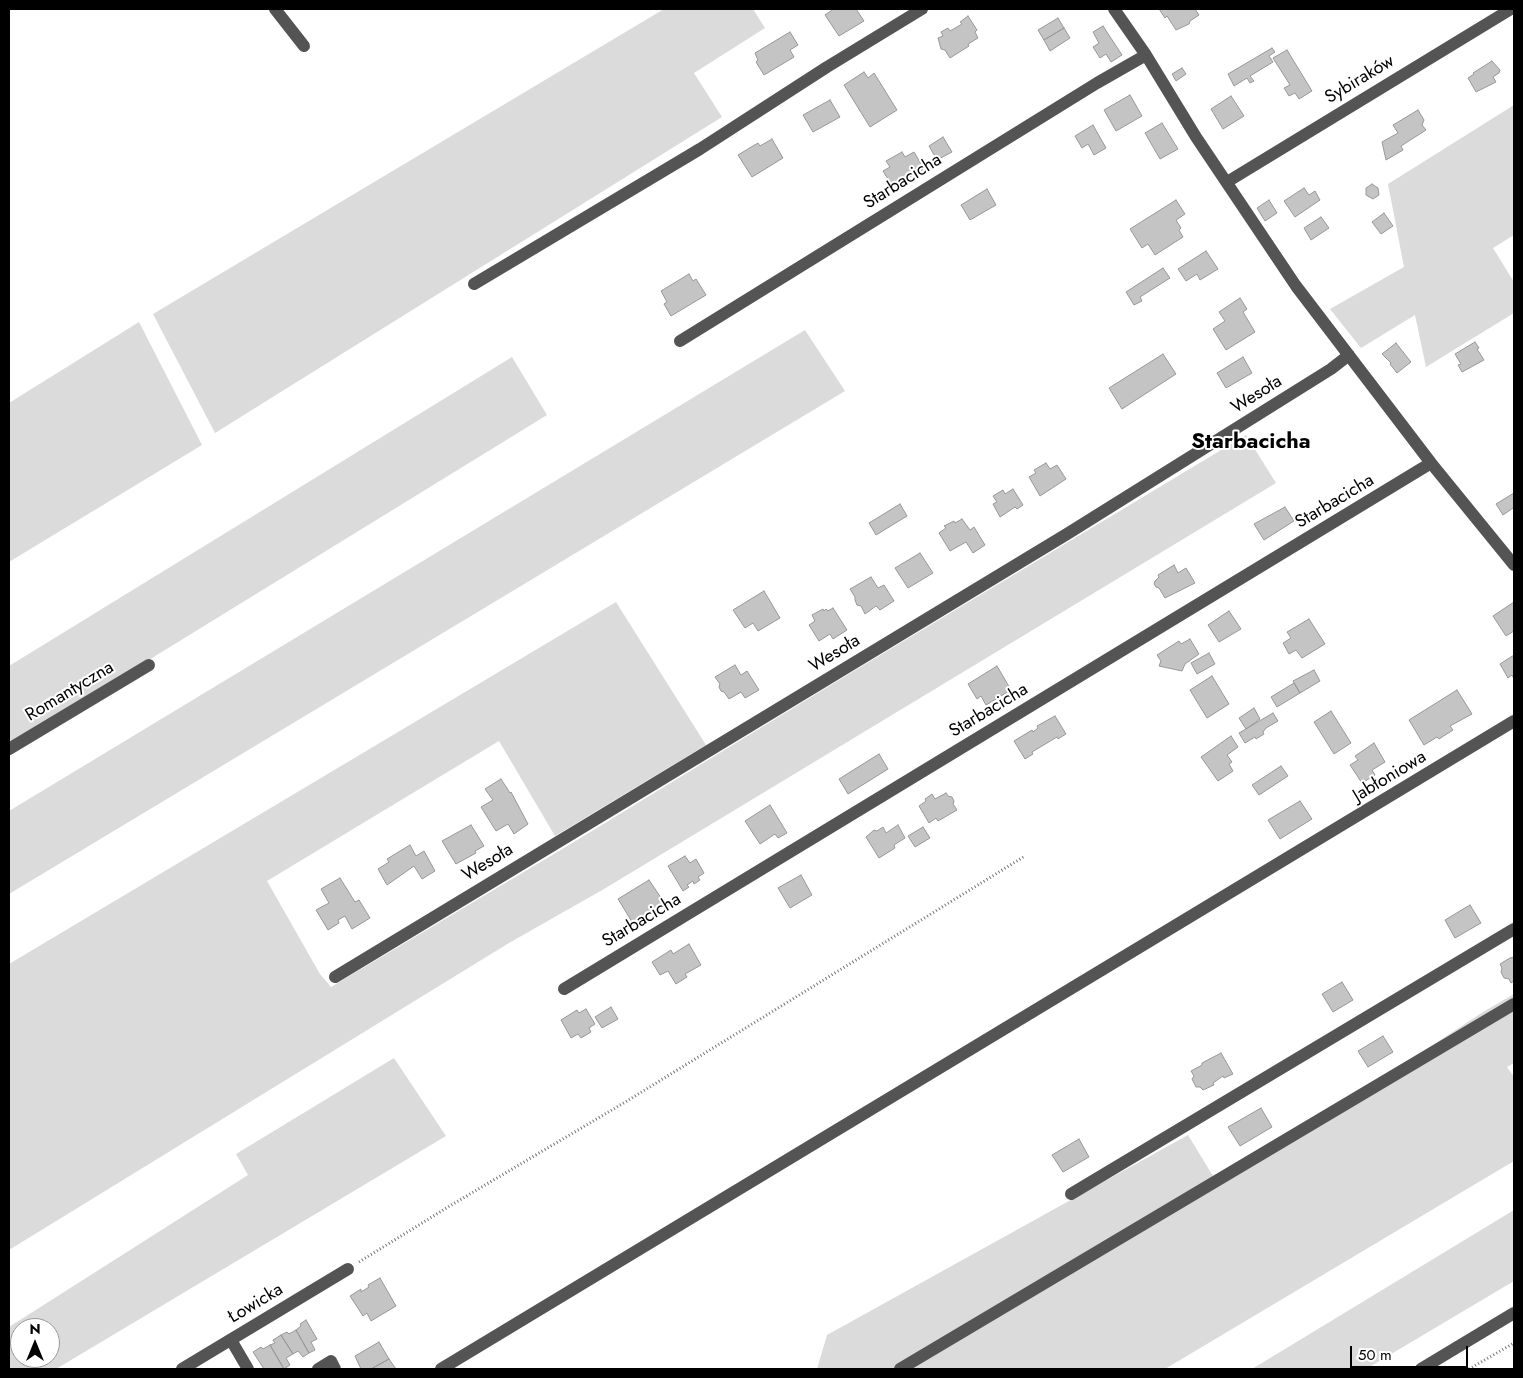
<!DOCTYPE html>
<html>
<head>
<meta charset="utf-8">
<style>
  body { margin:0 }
  #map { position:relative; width:1523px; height:1378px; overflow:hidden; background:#fff; font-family:Jost,sans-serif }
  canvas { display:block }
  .frame { position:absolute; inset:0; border:10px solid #000; pointer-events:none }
  .north { position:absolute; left:10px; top:1318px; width:50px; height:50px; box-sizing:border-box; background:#fff; border:1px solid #999; border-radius:50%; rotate:0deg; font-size:14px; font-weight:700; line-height:20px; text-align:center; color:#000 }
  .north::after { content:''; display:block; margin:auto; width:18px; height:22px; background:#000; clip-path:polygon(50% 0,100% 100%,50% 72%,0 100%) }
  .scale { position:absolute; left:1350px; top:1346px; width:118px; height:22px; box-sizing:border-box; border:2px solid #000; border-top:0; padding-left:6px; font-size:15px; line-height:18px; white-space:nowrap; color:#000; -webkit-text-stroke:4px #fff; paint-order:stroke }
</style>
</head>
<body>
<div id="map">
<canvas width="1523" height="1378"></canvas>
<div class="frame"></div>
<div class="north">N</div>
<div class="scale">50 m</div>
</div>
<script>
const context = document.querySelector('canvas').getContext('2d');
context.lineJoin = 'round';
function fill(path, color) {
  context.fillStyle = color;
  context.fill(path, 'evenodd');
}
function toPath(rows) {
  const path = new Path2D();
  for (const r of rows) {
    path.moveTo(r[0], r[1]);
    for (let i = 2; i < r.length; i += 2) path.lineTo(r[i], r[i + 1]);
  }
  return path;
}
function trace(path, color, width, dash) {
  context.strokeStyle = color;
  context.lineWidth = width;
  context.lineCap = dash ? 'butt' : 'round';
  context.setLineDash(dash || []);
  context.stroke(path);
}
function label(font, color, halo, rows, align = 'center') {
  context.font = font + ' Jost,sans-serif';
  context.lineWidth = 4;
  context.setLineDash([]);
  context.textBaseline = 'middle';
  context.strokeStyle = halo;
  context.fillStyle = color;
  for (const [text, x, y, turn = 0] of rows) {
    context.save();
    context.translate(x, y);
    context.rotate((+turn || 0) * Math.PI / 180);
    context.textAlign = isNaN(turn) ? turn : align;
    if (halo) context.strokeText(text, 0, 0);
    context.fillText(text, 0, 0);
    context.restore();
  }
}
const green = toPath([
  [664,9,753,9,765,28,694,73,722,117,215,433,153,314],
  [1514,105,1514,235,1493,248,1514,282,1514,313,1426,367,1415,315,1361,348,1330,309,1404,267,1388,184],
  [139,322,202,445,9,562,9,403],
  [805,330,845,391,9,894,9,811],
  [512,357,547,415,9,746,9,666],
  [1246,435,1276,483,604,889,509,943,9,1250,9,964,616,602,706,745,555,836,499,741,267,881,320,974,331,987,574,842,834,683],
  [1514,994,1514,1063,1507,1067,1514,1077,1514,1161,1165,1369,817,1369,827,1335,1188,1135,1213,1176,1410,1060,1483,1012],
  [394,1058,446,1136,56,1369,9,1369,9,1327,248,1175,236,1154],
  [20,1328,50,1328,50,1358,20,1358],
  [1514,1210,1514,1281,1366,1369,1252,1369]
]);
const building = toPath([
  [831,9,856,9,864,21,839,36,825,15,832,10,831,9],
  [1159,9,1195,9,1199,15,1190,21,1189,24,1176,30,1167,16,1165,18,1159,9],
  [968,16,977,30,975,32,978,38,968,44,969,46,950,58,945,50,941,49,938,38,943,36,941,32,948,28,950,31,962,24,960,22,968,16],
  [1058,18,1064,28,1044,40,1038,30,1058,18],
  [1103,26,1122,55,1111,62,1106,54,1100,58,1093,47,1099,43,1093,32,1103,26],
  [1064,28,1070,38,1050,51,1044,40,1064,28],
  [790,32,798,45,790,50,794,57,764,75,756,62,758,60,755,53,790,32],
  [1272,48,1275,52,1269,56,1273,62,1250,76,1254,81,1250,83,1247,78,1234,86,1228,74,1272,48],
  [1287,50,1312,91,1299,99,1295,93,1289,96,1284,88,1290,85,1273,58,1287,50],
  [1492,61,1500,70,1499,73,1493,77,1496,82,1476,92,1468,78,1474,74,1473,73,1492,61],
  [1182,68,1186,74,1176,81,1172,74,1182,68],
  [864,72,868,78,874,73,897,110,870,127,844,85,864,72],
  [1130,95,1142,116,1116,131,1104,110,1130,95],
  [1231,96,1244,116,1223,129,1211,109,1231,96],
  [830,100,840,117,813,132,803,115,830,100],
  [1418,110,1424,120,1422,125,1426,130,1401,146,1403,150,1386,160,1382,142,1398,133,1393,125,1418,110],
  [1162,123,1178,149,1160,159,1145,133,1162,123],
  [1093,125,1106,148,1094,155,1088,144,1082,148,1075,136,1093,125],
  [943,137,952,152,937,160,929,146,943,137],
  [772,139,783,158,752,177,738,155,758,143,760,146,772,139],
  [902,152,905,157,914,152,924,169,908,178,907,175,891,184,883,171,890,167,886,161,902,152],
  [1372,184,1378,188,1379,195,1373,199,1366,195,1366,188,1372,184],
  [1304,188,1309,195,1315,191,1320,200,1295,217,1284,201,1304,188],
  [987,189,996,205,970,220,961,205,987,189],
  [1176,200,1185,214,1176,220,1181,228,1179,230,1183,237,1155,255,1148,244,1142,248,1130,229,1176,200],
  [1269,200,1277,213,1265,221,1257,208,1269,200],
  [1384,213,1393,226,1381,234,1372,222,1384,213],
  [1321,217,1329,228,1311,240,1304,228,1321,217],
  [1206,251,1218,269,1200,280,1197,274,1186,281,1178,269,1206,251],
  [1163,268,1170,278,1140,297,1142,301,1134,305,1126,292,1163,268],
  [689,274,693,281,696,279,706,295,671,316,664,304,667,302,661,291,689,274],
  [1240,298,1247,309,1243,312,1255,332,1226,350,1213,329,1225,321,1219,312,1240,298],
  [1475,342,1479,348,1477,349,1484,360,1462,372,1458,365,1461,364,1455,354,1475,342],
  [1396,343,1411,362,1397,373,1390,364,1391,363,1382,354,1396,343],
  [1163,354,1176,374,1122,409,1109,388,1163,354],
  [1243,357,1252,373,1226,388,1217,373,1243,357],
  [1046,463,1050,469,1057,465,1066,479,1040,496,1029,477,1036,473,1034,470,1046,463],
  [1013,489,1023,505,1017,509,1015,507,1000,517,993,504,997,502,993,496,1003,490,1005,494,1013,489],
  [1514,493,1514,511,1513,508,1503,515,1496,504,1514,493],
  [900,504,907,516,876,535,869,523,900,504],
  [1285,507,1294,521,1264,540,1254,524,1285,507],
  [962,519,970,530,974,527,985,545,973,553,966,542,950,551,939,533,946,528,944,526,954,521,955,523,962,519],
  [920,553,933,573,908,588,895,568,920,553],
  [1174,565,1178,573,1186,568,1195,583,1165,598,1159,588,1156,587,1154,584,1155,581,1159,577,1158,575,1174,565],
  [871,577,878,588,884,585,894,601,880,610,876,606,865,614,861,606,857,605,855,600,855,597,850,589,871,577],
  [764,591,780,618,758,631,753,623,745,628,733,610,764,591],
  [1514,602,1514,631,1506,636,1493,616,1514,602],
  [833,608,847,630,833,639,830,634,819,641,809,625,815,621,812,615,823,609,824,611,826,609,828,611,833,608],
  [1229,611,1241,629,1219,642,1208,625,1229,611],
  [1309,619,1325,644,1302,658,1296,650,1289,654,1283,643,1291,638,1287,632,1309,619],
  [1190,639,1199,654,1185,664,1182,671,1159,666,1161,661,1157,655,1179,641,1181,644,1190,639],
  [1209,653,1215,664,1197,674,1191,663,1209,653],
  [1514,655,1514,679,1512,675,1508,678,1500,664,1514,655],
  [735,665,741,675,747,671,759,690,745,698,741,692,729,699,724,692,721,691,719,687,720,684,715,677,735,665],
  [997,666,1011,690,986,705,981,696,977,699,968,684,997,666],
  [1314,670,1320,681,1300,693,1293,681,1314,670],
  [1212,676,1229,704,1207,718,1190,690,1212,676],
  [1294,683,1300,693,1277,707,1271,697,1294,683],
  [1457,690,1472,714,1450,726,1453,730,1439,739,1437,737,1424,745,1409,720,1457,690],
  [1254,708,1260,719,1246,729,1239,718,1254,708],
  [1331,711,1351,743,1334,754,1314,722,1331,711],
  [1273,713,1278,721,1266,728,1263,732,1264,734,1256,739,1255,737,1245,743,1239,733,1273,713],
  [1055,716,1066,734,1058,739,1057,737,1032,752,1033,754,1025,759,1014,741,1032,730,1033,732,1038,728,1037,726,1055,716],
  [1231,736,1238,747,1227,755,1232,762,1229,764,1233,771,1218,781,1201,757,1231,736],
  [1374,743,1385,762,1372,770,1375,775,1362,783,1350,765,1358,760,1355,756,1374,743],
  [879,754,888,769,848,794,839,779,879,754],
  [1281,766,1288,776,1259,795,1252,785,1281,766],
  [501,779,510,793,511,792,528,824,514,834,508,824,496,831,481,807,493,800,485,789,501,779],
  [946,793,948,796,952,797,954,801,953,804,957,810,938,821,936,818,929,823,919,806,926,801,925,799,932,794,935,799,946,793],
  [1300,801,1312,819,1280,839,1268,820,1300,801],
  [770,805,787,833,778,838,775,834,760,844,745,821,770,805],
  [471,825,484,846,475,851,476,853,456,864,442,841,471,825],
  [898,825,905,838,894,845,895,848,879,858,866,837,874,830,877,831,883,827,886,833,898,825],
  [923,827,930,838,915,847,908,836,923,827],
  [410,845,416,856,424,851,435,871,422,879,414,866,387,885,378,869,389,862,387,859,410,845],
  [685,856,690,863,696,859,704,873,698,877,700,880,694,884,693,881,687,885,689,887,683,891,668,866,685,856],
  [801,875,812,895,790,908,778,888,801,875],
  [340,878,355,902,359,900,370,918,352,929,345,916,338,920,339,923,328,930,316,910,329,903,321,889,340,878],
  [649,880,666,905,634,925,618,899,649,880],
  [1470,905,1481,923,1455,938,1445,920,1470,905],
  [689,944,701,965,685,974,687,977,676,984,668,971,660,975,652,962,671,950,673,954,689,944],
  [1514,957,1514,981,1511,983,1509,979,1504,978,1501,972,1502,968,1500,964,1510,958,1514,957],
  [1342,982,1353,1000,1333,1012,1322,994,1342,982],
  [611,1007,618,1019,602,1028,595,1017,611,1007],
  [586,1009,595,1024,589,1028,591,1032,581,1038,578,1034,571,1038,561,1020,577,1010,579,1013,586,1009],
  [1383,1036,1393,1052,1368,1067,1358,1051,1383,1036],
  [1221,1053,1233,1074,1224,1078,1223,1076,1213,1083,1214,1085,1203,1090,1200,1087,1196,1087,1192,1079,1194,1076,1191,1071,1202,1065,1202,1063,1221,1053],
  [1261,1108,1272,1127,1240,1146,1228,1127,1261,1108],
  [1079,1139,1089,1157,1063,1172,1052,1155,1079,1139],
  [380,1278,396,1306,371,1321,367,1313,363,1316,350,1296,361,1289,361,1292,369,1287,368,1285,380,1278],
  [306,1320,317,1339,311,1342,315,1350,309,1353,296,1330,301,1326,300,1324,306,1320],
  [296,1330,309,1353,303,1357,298,1351,293,1354,281,1335,287,1332,289,1334,296,1330],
  [281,1335,293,1354,286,1358,290,1365,284,1369,270,1345,275,1343,273,1340,281,1335],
  [379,1342,389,1359,371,1369,361,1369,355,1356,379,1342],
  [270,1345,284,1369,264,1369,253,1352,261,1347,263,1349,270,1345],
  [389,1359,396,1369,371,1369,389,1359]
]);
const path = toPath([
  [359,1262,448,1207,627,1101,1025,856],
  [1469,1369,1514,1343]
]);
const minor = toPath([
  [275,9,304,46],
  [1114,9,1146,55,1196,137,1296,286,1431,463,1514,565],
  [1227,182,1511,9],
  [474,284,700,149,827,67,922,9],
  [680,341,1097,83,1146,55],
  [9,749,149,665],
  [335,977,1067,534,1331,369,1349,355],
  [564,989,1431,463],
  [1071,1194,1514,929],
  [231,1340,248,1369],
  [182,1369,348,1269],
  [318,1369,331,1361,335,1369],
  [441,1369,1514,721],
  [900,1369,1514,1004],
  [1421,1369,1514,1313]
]);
const streetNames = [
  ["Sybiraków",1360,80,-31],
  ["Starbacicha",903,182,-32],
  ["Wesoła",1257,395,-32],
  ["Starbacicha",1335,502,-31],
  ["Wesoła",835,654,-31],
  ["Romantyczna",70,692,-31],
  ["Starbacicha",989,711,-31],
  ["Jabłoniowa",1390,777,-31],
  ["Wesoła",488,863,-31],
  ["Starbacicha",642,921,-31],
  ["Łowicka",256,1304,-31]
];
const districtNames = [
  ["Starbacicha",1251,443]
];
fill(green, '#dbdbdb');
fill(building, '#c4c4c4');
trace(building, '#989898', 1);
trace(path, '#767676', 3, [1, 2.5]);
trace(minor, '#545454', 12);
label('18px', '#000', '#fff', streetNames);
label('bold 22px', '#000', '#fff', districtNames);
</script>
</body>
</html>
